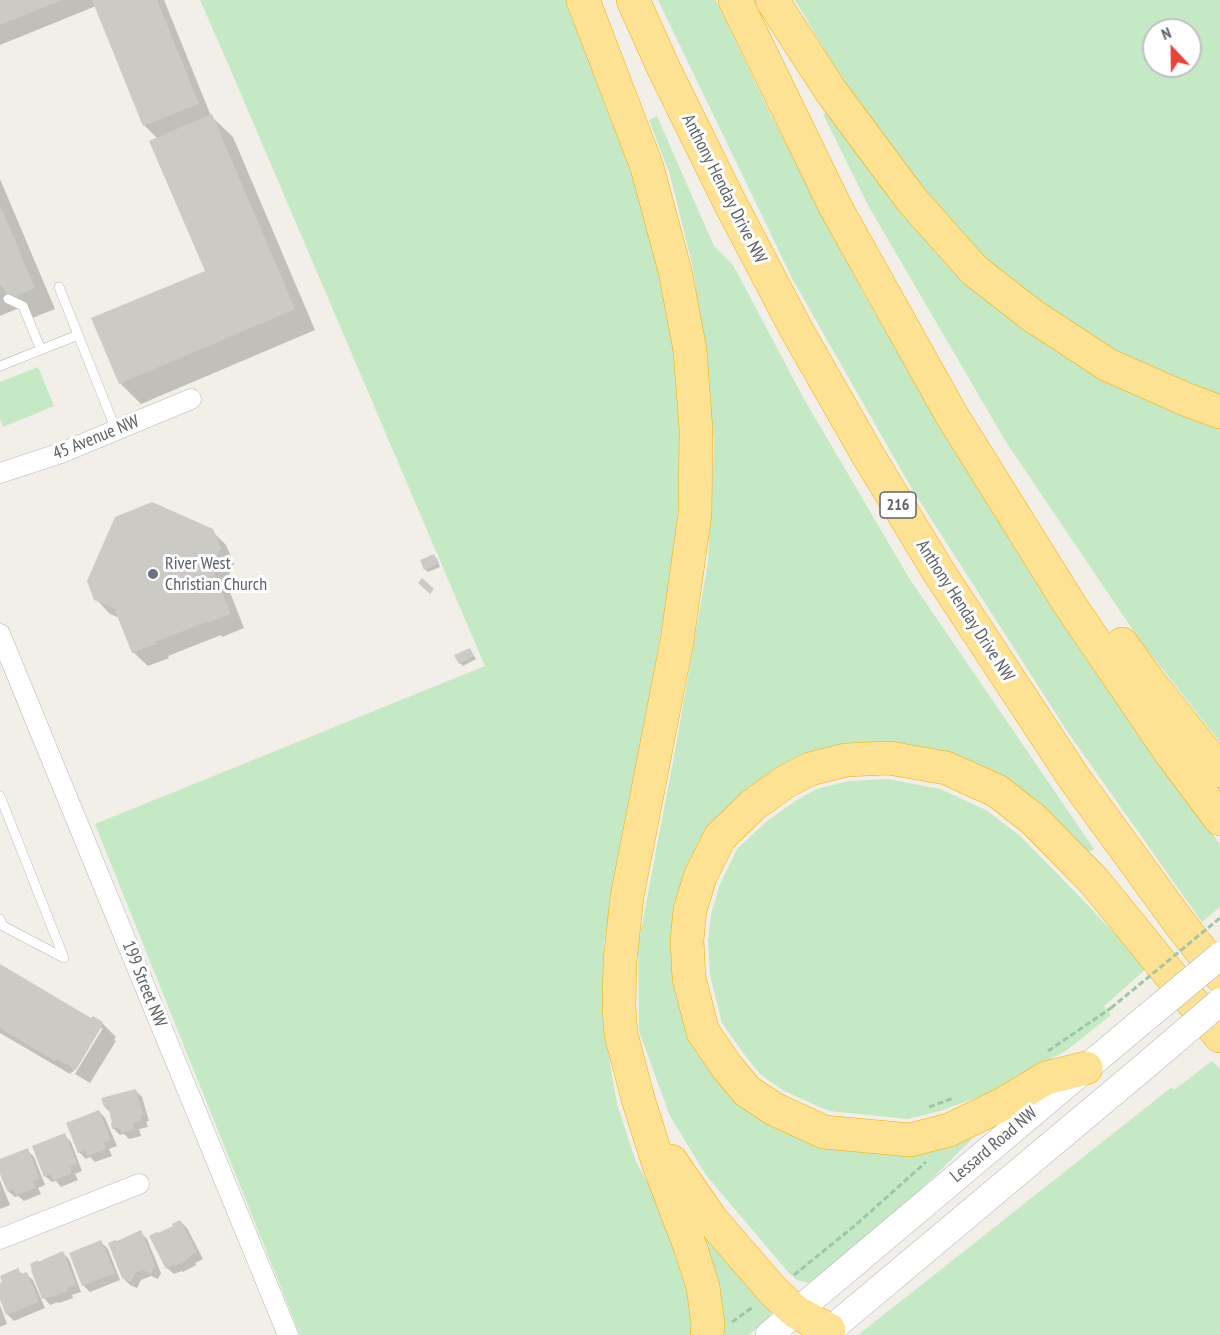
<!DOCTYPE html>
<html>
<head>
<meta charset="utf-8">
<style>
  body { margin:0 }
  #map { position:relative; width:1220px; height:1335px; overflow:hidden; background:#f1efe8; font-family:"PT Sans Narrow",sans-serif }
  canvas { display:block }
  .north { position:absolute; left:1142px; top:18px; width:60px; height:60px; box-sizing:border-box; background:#fff; border:2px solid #bfc1c3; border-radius:50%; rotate:338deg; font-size:16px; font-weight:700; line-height:24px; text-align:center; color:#5f6368 }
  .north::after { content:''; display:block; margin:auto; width:21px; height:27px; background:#ea4335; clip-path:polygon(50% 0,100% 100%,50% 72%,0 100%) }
</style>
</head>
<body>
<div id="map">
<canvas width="1220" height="1335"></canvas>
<div class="north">N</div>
</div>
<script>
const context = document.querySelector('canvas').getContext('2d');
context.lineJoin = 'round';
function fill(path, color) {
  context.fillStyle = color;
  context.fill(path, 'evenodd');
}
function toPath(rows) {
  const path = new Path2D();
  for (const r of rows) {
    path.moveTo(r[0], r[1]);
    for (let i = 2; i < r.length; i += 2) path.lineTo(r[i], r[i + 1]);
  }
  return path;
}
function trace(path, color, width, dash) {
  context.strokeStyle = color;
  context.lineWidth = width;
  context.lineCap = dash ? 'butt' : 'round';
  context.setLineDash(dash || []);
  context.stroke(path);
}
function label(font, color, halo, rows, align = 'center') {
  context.font = font + ' "PT Sans Narrow",sans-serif';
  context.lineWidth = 6;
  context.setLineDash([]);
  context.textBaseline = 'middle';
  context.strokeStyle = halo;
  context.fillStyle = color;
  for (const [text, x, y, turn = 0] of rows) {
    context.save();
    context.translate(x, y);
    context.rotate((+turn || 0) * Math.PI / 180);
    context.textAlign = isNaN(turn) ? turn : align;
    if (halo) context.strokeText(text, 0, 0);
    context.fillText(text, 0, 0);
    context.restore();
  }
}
const green = toPath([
  [200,0,569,0,629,153,673,334,682,438,675,556,604,943,603,1022,617,1104,636,1162,684,1247,701,1335,300,1335,95,824,485,666,229,66],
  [658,0,716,0,768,109,864,294,954,448,1082,653,1220,844,1220,907,1202,922,1069,734,912,489,793,280],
  [795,0,1220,0,1220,395,1191,384,1116,351,1042,303,985,258,923,189,843,81],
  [1154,30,1190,30,1190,66,1154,66],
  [828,112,898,209,1179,414,1220,429,1220,742,1139,639,1006,442,869,207,823,114],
  [657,116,714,246,733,265,804,399,909,578,1094,849,1086,853,935,751,735,801,681,991,807,1138,860,1152,921,1149,969,1136,972,1139,907,1203,817,1279,808,1283,797,1280,788,1272,706,1175,670,1116,639,1031,638,946,677,740,708,562,714,444,707,364,692,264,670,175,649,120],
  [38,367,54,406,3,427,0,420,0,382],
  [888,779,940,789,986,810,1019,835,1078,895,1147,968,1104,1006,1111,1015,1067,1050,997,1090,943,1110,908,1119,829,1111,784,1091,761,1075,744,1054,722,1023,710,975,708,941,711,914,720,884,737,849,767,821,797,800,817,789,849,781],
  [1212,1061,1220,1069,1220,1335,858,1335,1172,1087,1174,1090],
  [698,1228,772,1309,771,1315,749,1335,720,1335]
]);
const shadow = toPath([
  [0,0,164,0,211,116,233,137,315,330,141,404,120,383,207,271,158,139,144,125,96,6,0,45],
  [0,179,55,309,30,319,19,308,0,316],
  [212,531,226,545,234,563,226,582,244,628,222,637,221,635,168,656,169,658,148,666,133,652,120,618,110,614,96,599],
  [434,556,437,559,440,567,428,572,425,569],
  [470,650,476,659,463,666,460,663],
  [0,966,92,1020,102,1023,116,1037,114,1040,116,1041,90,1083,75,1074,103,1028,99,1028,73,1072,72,1072,70,1074,0,1033],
  [135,1090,142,1097,149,1121,146,1122,148,1127,139,1129,141,1136,129,1139,124,1134,120,1135,113,1128,111,1113,105,1107],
  [99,1111,105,1118,117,1146,109,1149,112,1156,95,1162,90,1157,86,1159,79,1152],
  [64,1135,71,1142,82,1171,75,1174,78,1180,61,1187,56,1181,52,1182,45,1176],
  [27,1150,34,1157,45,1185,38,1188,41,1194,24,1201,18,1196,15,1197,8,1191,0,1169,0,1161],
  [0,1180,10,1205,0,1209],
  [180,1221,187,1228,203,1259,195,1263,196,1265,183,1272,182,1271,174,1274,167,1268,175,1226],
  [140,1232,147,1239,161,1273,158,1279,151,1276,141,1280,137,1288,130,1285,123,1278],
  [101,1242,108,1249,120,1280,90,1292,83,1285,71,1254],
  [62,1252,69,1259,81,1292,72,1295,73,1298,59,1303,58,1302,50,1305,44,1298],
  [18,1270,23,1275,26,1274,33,1280,45,1308,14,1321,7,1314,0,1296,0,1284],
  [0,1305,7,1324,0,1327]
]);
const building = toPath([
  [0,0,62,0,0,25],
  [92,0,157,0,199,104,143,126],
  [212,114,295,309,119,384,91,318,205,271,149,141],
  [0,205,35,288,8,299,2,285,0,286],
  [152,502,213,529,221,548,212,567,231,614,207,623,206,622,155,642,156,644,132,653,114,608,94,600,87,581,115,517],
  [434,554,438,564,424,570,420,560],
  [422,578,434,589,430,594,418,583],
  [470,648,474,656,459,664,454,655],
  [0,964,91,1018,93,1016,103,1022,101,1025,102,1026,76,1070,57,1059,55,1061,0,1028],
  [136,1089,143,1115,140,1115,142,1120,133,1123,135,1129,121,1133,119,1127,112,1129,111,1123,112,1123,108,1106,104,1107,101,1098],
  [99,1110,111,1140,103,1143,106,1149,87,1156,84,1150,78,1153,66,1123],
  [65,1133,77,1164,70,1167,72,1173,53,1181,51,1174,44,1177,32,1146],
  [28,1148,39,1178,33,1181,35,1188,16,1195,13,1189,7,1191,0,1174,0,1159],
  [180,1220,197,1252,190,1256,190,1258,175,1266,174,1264,166,1269,149,1236,157,1232,158,1233,173,1226,172,1224],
  [141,1230,155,1265,151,1274,143,1270,135,1273,131,1282,122,1278,108,1243,116,1240,117,1241],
  [101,1240,115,1273,82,1286,69,1253],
  [63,1251,76,1285,67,1288,68,1291,51,1297,51,1296,42,1299,31,1270,32,1270,30,1264,38,1260,38,1262],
  [18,1268,21,1274,27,1272,39,1302,6,1315,0,1300,0,1283,2,1282,0,1276]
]);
const path = toPath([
  [1048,1051,1111,1008],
  [929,1107,954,1098],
  [794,1275,858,1223,926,1162],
  [732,1322,753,1307]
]);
const lane = toPath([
  [59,287,116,430],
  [8,299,23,306,41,350],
  [0,366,78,335],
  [0,796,64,958,3,926,0,919]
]);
const street = toPath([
  [0,473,61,453,191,399],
  [0,634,288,1335],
  [0,1239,139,1184]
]);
const secondary = toPath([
  [769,1335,1123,1037],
  [824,1335,1145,1066]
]);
const highway = toPath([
  [583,0,647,167,675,271,690,350,696,430,695,514,677,641,627,897,620,961,619,1007,621,1034,638,1099,659,1165,691,1249,703,1287,708,1324,707,1335],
  [633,0,664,69,729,201,796,329,869,457,940,574,1074,778,1178,921,1220,975],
  [735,0,836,208,951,414,1070,605,1170,752,1220,819],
  [772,0,830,90,911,199,974,270,1033,316,1108,365,1185,399,1220,412],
  [1122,644,1147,679,1220,771],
  [1086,1068,1046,1078,1003,1104,949,1130,910,1140,824,1132,774,1109,747,1091,727,1067,703,1032,689,978,687,940,690,910,700,877,720,837,753,805,785,782,810,769,846,760,889,758,946,768,997,791,1033,819,1094,881,1220,1036],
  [671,1161,711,1219,774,1292,796,1312,829,1330]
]);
const pathBridge = toPath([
  [1111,1008,1220,918]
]);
const secondaryBridge = toPath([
  [1123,1037,1220,956],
  [1145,1066,1220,1002]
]);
const markers = [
  [153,574,6,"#6b7280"]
];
const shields = [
  [898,505,36]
];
const shieldNames = [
  ["216",898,505]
];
const streetNames = [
  ["Anthony Henday Drive NW",724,189,63],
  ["45 Avenue NW",96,438,-22],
  ["Anthony Henday Drive NW",965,611,57],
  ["199 Street NW",144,984,68],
  ["Lessard Road NW",994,1145,-40]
];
const worshipNames = [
  ["River West",165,564],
  ["Christian Church",165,585]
];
fill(green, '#c5e8c5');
fill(shadow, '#0003');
fill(building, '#cccac5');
trace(lane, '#b5b8bc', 10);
trace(street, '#b5b8bc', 21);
trace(secondary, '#b6babf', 28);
trace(highway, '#f9ab00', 34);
trace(path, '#9cc7a9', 3, [6, 3]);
trace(lane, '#fff', 9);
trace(street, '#fff', 20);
trace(secondary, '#fff', 27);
trace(highway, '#fde293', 33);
trace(secondaryBridge, '#b6babf', 28, []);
trace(pathBridge, '#9cc7a9', 3, [6, 3]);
trace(secondaryBridge, '#fff', 27);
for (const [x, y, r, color] of markers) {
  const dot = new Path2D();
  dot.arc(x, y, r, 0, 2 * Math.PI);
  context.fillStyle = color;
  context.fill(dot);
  trace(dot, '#fff', 2);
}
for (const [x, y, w] of shields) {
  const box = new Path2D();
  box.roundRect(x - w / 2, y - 13, w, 26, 4.5);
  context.fillStyle = '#fff';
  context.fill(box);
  trace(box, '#5f6368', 1.5);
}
label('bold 16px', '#5f6368', null, shieldNames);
label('18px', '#5f6368', '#fff', streetNames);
label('18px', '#5b616d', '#fff', worshipNames, 'left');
</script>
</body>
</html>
